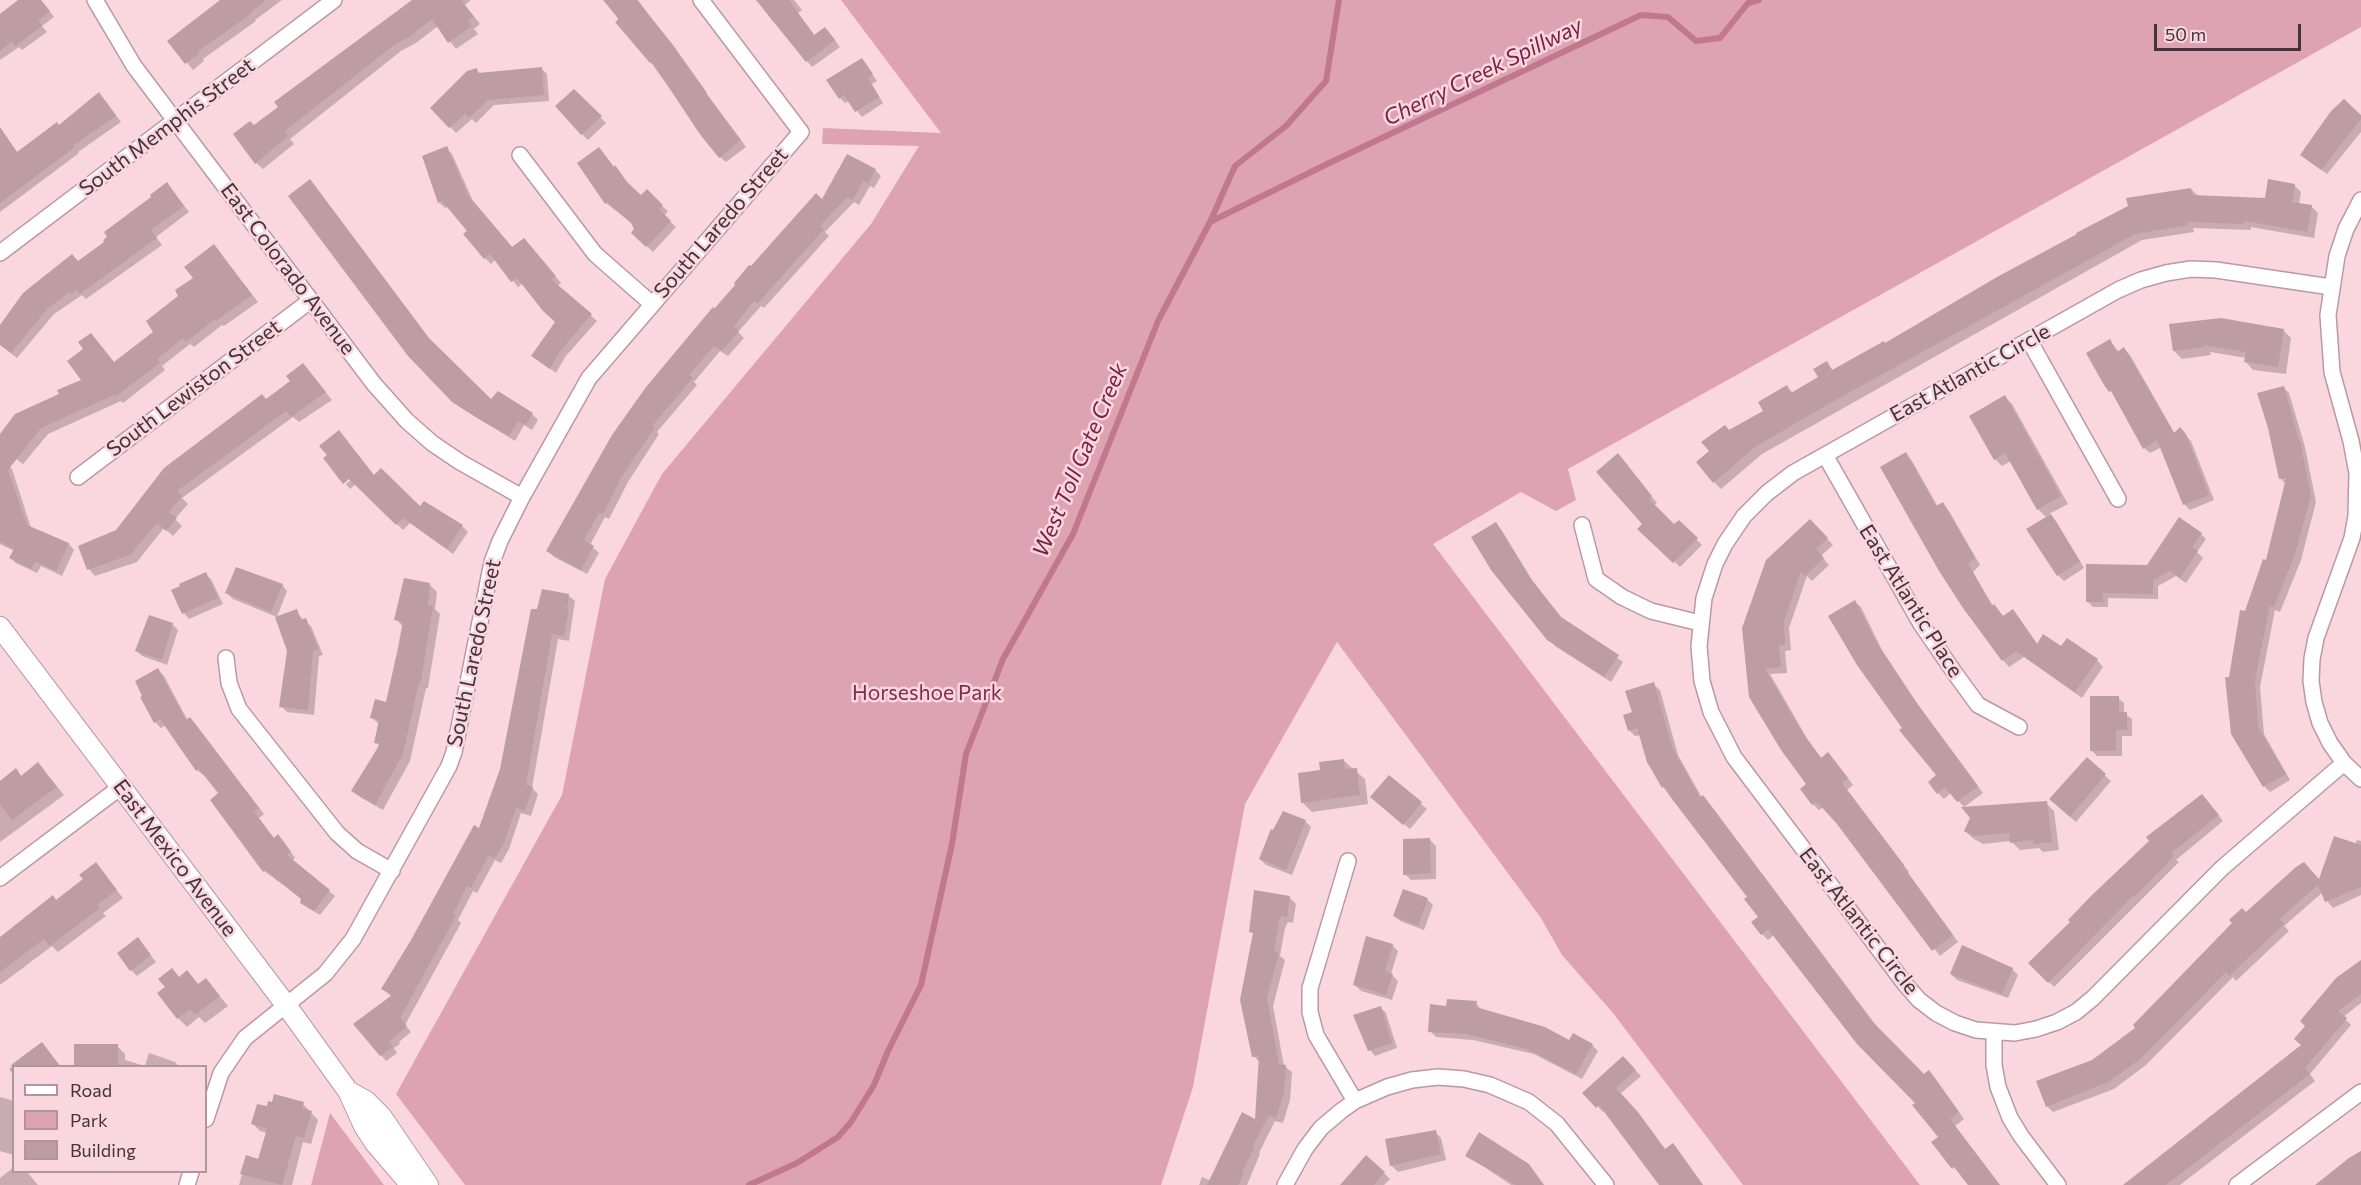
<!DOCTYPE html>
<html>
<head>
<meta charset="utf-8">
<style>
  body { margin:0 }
  #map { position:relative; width:2361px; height:1185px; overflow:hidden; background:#fad7df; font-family:Commissioner,sans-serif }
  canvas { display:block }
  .legend { position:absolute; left:12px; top:1065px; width:195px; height:108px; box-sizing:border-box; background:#fad7df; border:2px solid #b0959c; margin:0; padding:8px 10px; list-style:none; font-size:18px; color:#413337 }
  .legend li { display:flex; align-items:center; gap:12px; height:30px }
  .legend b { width:30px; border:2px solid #b0959c }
  .scale { position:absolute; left:2154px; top:24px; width:147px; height:27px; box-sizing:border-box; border:3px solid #413337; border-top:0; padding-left:8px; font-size:18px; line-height:21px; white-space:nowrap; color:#413337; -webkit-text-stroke:4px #fad7df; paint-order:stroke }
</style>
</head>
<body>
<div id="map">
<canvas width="2361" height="1185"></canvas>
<ul class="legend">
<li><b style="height:8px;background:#fff"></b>Road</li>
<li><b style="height:16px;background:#dda3b2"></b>Park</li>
<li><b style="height:16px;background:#bd9ca4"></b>Building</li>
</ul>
<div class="scale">50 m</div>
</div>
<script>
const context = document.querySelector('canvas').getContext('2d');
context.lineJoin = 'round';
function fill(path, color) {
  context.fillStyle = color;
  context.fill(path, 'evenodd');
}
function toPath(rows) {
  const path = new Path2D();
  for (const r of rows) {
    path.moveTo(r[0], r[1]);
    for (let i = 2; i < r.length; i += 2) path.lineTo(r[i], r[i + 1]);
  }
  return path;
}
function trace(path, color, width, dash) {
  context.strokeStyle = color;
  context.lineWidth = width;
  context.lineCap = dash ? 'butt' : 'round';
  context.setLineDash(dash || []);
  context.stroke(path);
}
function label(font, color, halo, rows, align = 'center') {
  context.font = font + ' Commissioner,sans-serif';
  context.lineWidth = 5;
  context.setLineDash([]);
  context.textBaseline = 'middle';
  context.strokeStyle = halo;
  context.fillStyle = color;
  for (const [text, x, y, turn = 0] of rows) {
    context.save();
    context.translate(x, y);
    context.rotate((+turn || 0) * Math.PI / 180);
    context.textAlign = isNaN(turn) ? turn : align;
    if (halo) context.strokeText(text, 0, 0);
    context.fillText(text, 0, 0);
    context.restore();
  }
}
const green = toPath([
  [841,0,2361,0,2361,27,1568,469,1576,500,1556,511,1521,492,1433,544,1920,1185,1743,1185,1613,1013,1562,955,1541,918,1337,642,1245,804,1193,1087,1161,1185,465,1185,396,1094,562,795,605,579,662,474,871,224,919,146,822,144,823,128,941,133],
  [330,1113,384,1185,311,1185]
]);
const shadow = toPath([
  [19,0,41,0,54,17,42,26,47,32,22,50,19,47,0,60,0,16],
  [224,0,282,0,255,20,256,21,203,59,204,61,193,70,170,41],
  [414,0,471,0,465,5,480,24,474,29,478,34,456,49,438,26,416,43,401,51,290,139,294,144,263,169,256,163,254,127],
  [605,0,638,0,746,147,726,162,720,157],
  [758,0,794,0,802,10,798,13,815,36,831,35,840,47,812,67,780,27,773,22],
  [862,60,877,81,872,84,883,103,862,117,849,101,845,103,840,98],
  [541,68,547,74,549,101,494,105,476,123,472,119,456,133,432,108,476,70,481,74],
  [574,91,606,123,588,140,582,134],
  [105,100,121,122,78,152,79,153,0,212,0,149,9,142,18,153],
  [2361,117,2361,132,2327,174,2308,160],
  [446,148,452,154,473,201,513,248,530,246,561,283,557,286,597,321,565,357,556,373,539,361,557,322,523,283,518,287,496,259,491,264,485,258,465,234,469,231,448,206,445,208,439,202],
  [579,163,614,168,641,197,647,191,662,206,668,211,664,216,676,227,653,252,633,233,636,229,633,224,606,203],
  [875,170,881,176,874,188,870,186,859,205,854,202,825,232,829,236,764,308,761,306,738,332,744,338,728,356,720,351,694,382,697,385,657,432,659,434,628,482,609,519,605,517,590,545,599,553,587,574,554,557,548,551,714,311,751,268,823,201],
  [310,181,434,346,491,401,532,414,538,420,532,430,524,425,515,441,460,407,409,355],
  [2294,185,2301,192,2299,204,2311,206,2318,213,2314,238,2251,227,2251,230,2193,228,2194,232,2142,240,1762,454,1721,489,1714,482,1730,432,1765,411,1787,387,1793,393,1820,378,1826,363,1834,371,2191,189,2198,196,2266,200],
  [172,190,189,212,156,237,162,245,86,299,82,295,54,314,17,358,0,345,0,327],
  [220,253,258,302,224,326,222,325,194,347,190,344,162,366,165,370,123,403,121,401,48,434,23,464,0,447,0,439,61,395,114,363,155,332,180,296],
  [2171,325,2283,330,2291,338,2286,374,2253,370,2246,362,2246,358,2210,352,2211,355,2182,359,2174,351],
  [2110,341,2119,352,2124,349,2130,355,2175,434,2180,429,2191,441,2214,500,2190,510,2184,504,2162,447,2150,453,2144,448,2115,396,2111,391],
  [309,372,332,400,299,422,293,417,182,498,188,504,175,519,182,526,173,536,164,528,137,562,95,576,89,569,117,531,267,400],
  [2283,387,2289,393,2305,447,2316,502,2301,560,2280,612,2275,610,2260,687,2264,734,2290,780,2270,792,2264,786,2230,678,2246,613,2267,562,2286,484,2281,479],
  [2004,396,2012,404,2068,504,2049,514,2056,521,2084,568,2064,581,2058,575,2047,518,2038,509,2011,461,2002,466,1995,459],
  [1906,454,1912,461,1938,507,1943,504,1949,511,1980,565,1973,572,1993,606,2004,617,2019,618,2038,645,2061,649,2097,660,2103,667,2082,698,2024,657,2009,667,2003,660,1941,571],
  [325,459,374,476,421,509,462,526,468,532,453,554,410,523,403,530,356,484,350,489,346,484,356,476],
  [1623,461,1657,503,1653,506,1674,526,1679,522,1702,545,1680,567,1640,529,1645,524],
  [7,464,12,469,31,528,69,544,74,550,62,576,41,566,37,573,16,563,11,558,14,551,0,544,0,466],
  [1810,521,1833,545,1821,556,1829,565,1812,581,1807,576,1789,628,1791,650,1785,651,1787,673,1770,674,1808,740,1822,759,1834,760,1853,785,1847,790,1909,872,1908,873,1958,942,1940,956,1838,823,1824,807,1819,810,1813,804,1808,784,1751,696],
  [1495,523,1501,529,1534,583,1563,620,1623,662,1611,682,1555,646,1509,593,1473,538],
  [2201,534,2206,539,2197,552,2203,558,2186,583,2176,576,2158,586,2158,599,2108,598,2108,607,2093,607,2087,601],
  [205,574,211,579,223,604,189,619,184,613,173,591],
  [282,585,287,591,277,617,233,599,227,593],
  [430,585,437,592,435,609,440,614,428,688,426,688,410,761,383,810,360,797,353,791,380,747,376,742,380,725,372,718,387,703,402,626,396,619],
  [569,596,575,601,569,641,558,639,532,788,538,794,531,816,521,813,509,849,501,863,495,860,477,893,473,891,458,920,461,923,405,1025,411,1032,399,1042,400,1044,394,1048,397,1053,386,1061,381,1055,392,997,383,989,480,830,502,769,538,611],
  [1855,602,1861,607,1882,650,1919,706,1983,793,1964,807,1951,793,1944,799,1938,793,1938,776],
  [296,611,304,621,311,626,323,655,319,656,314,715,287,712,281,706],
  [172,624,178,630,167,665,142,656,137,651],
  [158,670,164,676,188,721,190,719,196,725,264,814,259,818,274,839,284,842,295,858,292,861,335,896,320,915,308,908,302,902,303,899,264,871,212,800,220,793,205,774,203,775,197,770,166,725,161,728,155,722],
  [1653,684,1660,690,1678,755,1702,798,1709,803,1878,1028,1924,1076,1929,1072,1935,1078,1964,1119,1955,1126,2000,1185,1970,1185,1918,1103,1774,935,1768,940,1762,934,1760,918,1749,898,1663,787,1641,735,1635,736,1629,730,1634,713],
  [2118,698,2124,703,2124,713,2132,719,2132,736,2122,736,2122,756,2097,756,2091,750],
  [2087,759,2111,781,2076,822,2057,805],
  [1344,761,1365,779,1368,804,1312,812,1303,803,1321,772],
  [16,770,22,777,45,772,64,795,0,842,0,796],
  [1389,777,1427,809,1410,829,1378,803],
  [2208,802,2223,821,2176,860,2179,862,2054,987,2030,963,2152,841],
  [2046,803,2054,811,2059,850,2043,852,2039,848,2020,850,2011,841,1983,844,1974,839,1965,831],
  [1305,821,1311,827,1292,875,1266,865,1260,859],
  [1430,840,1436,846,1436,879,1411,880,1405,874],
  [2357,840,2361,841,2361,895,2333,908,2327,901,2323,892,2284,926,2289,931,2236,981,2233,977,2146,1065,2114,1089,2053,1112,2047,1106,2092,1062,2137,1028,2246,914,2320,881,2355,845],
  [96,864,123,898,103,913,106,916,58,952,52,946,0,985,0,940,85,880],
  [1404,890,1428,900,1433,905,1424,930,1400,921,1394,916],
  [1289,897,1296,904,1293,923,1288,922,1285,928,1280,956,1285,960,1273,1006,1284,1066,1292,1072,1290,1100,1283,1123,1275,1121,1259,1153,1260,1154,1247,1185,1199,1185,1202,1177,1211,1181,1257,1121,1260,1063,1254,1056,1255,935,1251,931],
  [138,939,156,962,137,976,131,970],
  [1392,945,1398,951,1391,974,1398,981,1392,1000,1361,991,1355,985],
  [2361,963,2361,1003,2343,1017,2351,1025,2310,1074,2315,1081,2180,1185,2125,1185,2303,1046,2307,1026],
  [2012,969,2018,975,2008,998,1957,980,1951,974],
  [187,972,199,985,206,980,228,1006,205,1023,199,1017,187,1027,178,1018,179,978],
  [1476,1003,1482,1011,1569,1042,1592,1045,1598,1051,1582,1079,1534,1054,1473,1040,1436,1037,1430,1031,1447,1007],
  [1380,1007,1386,1013,1397,1048,1375,1056,1370,1050],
  [42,1044,60,1066,14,1066,14,1076,9,1069],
  [76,1045,117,1046,125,1054,125,1060,145,1066,149,1053,175,1062,179,1066,75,1066],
  [1623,1058,1641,1076,1620,1094,1666,1150,1678,1150,1703,1185,1662,1185,1605,1110,1603,1112,1585,1093],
  [0,1097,14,1101,14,1155,0,1151],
  [303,1104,318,1120,311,1144,303,1142,292,1185,239,1185,247,1157,259,1160,267,1133,260,1131,253,1124,268,1108],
  [1435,1132,1441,1138,1446,1160,1398,1172,1392,1166,1387,1140],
  [1467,1155,1528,1165,1544,1185,1511,1185],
  [14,1167,14,1172,27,1172,38,1185,0,1185,0,1178],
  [1384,1173,1390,1179,1384,1185,1340,1185]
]);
const stream = toPath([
  [1210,222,1325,165,1641,15,1668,17,1696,41,1720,38,1748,3,1759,0],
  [749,1185,797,1163,838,1137,851,1122,874,1085,888,1051,921,985,952,844,966,754,1003,659,1073,534,1158,321,1210,222,1235,166,1286,126,1326,81,1339,0]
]);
const building = toPath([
  [18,0,41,0,50,11,38,20,42,26,15,46,12,41,0,51,0,14],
  [220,0,266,0,250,13,251,14,197,52,199,54,185,64,167,41],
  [412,0,461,0,474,17,468,21,472,26,448,43,432,19,409,37,394,45,285,131,288,136,255,164,233,134,250,121,254,125,278,107,274,102],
  [603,0,637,0,673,45,707,93,706,94,741,140,719,158,699,133,652,62,650,63,615,22,618,20,617,17],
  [756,0,789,0,814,35,825,27,835,40,806,62],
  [862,58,873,74,868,78,879,97,855,112,844,95,839,99,826,80],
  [542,67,544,95,488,100,469,118,465,114,449,128,430,108,467,71,477,68,478,73],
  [574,89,602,116,581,135,555,106],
  [99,92,116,116,74,145,75,147,0,203,0,127,17,152,57,122,59,125],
  [2344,99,2361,115,2361,119,2321,170,2300,155,2331,111],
  [447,146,467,194,512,247,524,238,556,276,552,280,592,314,560,351,550,369,531,356,555,322,543,311,517,278,511,282,490,254,484,259,463,234,467,231,442,201,438,203,422,156],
  [599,147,614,167,615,165,627,182,641,195,647,189,663,205,659,209,671,221,646,247,631,233,634,229,631,223,607,202,605,204,577,163],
  [847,154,876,169,868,184,863,181,853,200,847,197,820,226,824,229,757,304,754,301,734,326,739,331,722,351,714,346,689,375,693,378,652,426,655,427,622,476,603,514,599,513,584,540,594,546,581,570,546,551,612,435,646,387,713,307,714,309,735,285,734,283,749,265,751,266,816,193,822,199],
  [310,179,429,338,491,399,498,391,533,413,526,425,518,421,509,436,482,421,452,402,408,356,288,196],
  [2268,179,2295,184,2292,202,2312,205,2307,232,2245,221,2245,224,2187,222,2188,225,2135,234,1834,401,1755,447,1713,483,1696,462,1709,451,1701,442,1725,425,1729,430,1763,411,1758,402,1787,385,1791,393,1818,377,1813,369,1827,361,1832,370,1884,341,1885,343,1997,277,2077,234,2076,233,2128,206,2126,198,2191,188,2192,195,2265,198],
  [167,182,184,206,151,230,157,238,80,294,76,290,71,294,70,292,48,308,11,353,0,345,0,325,23,293,72,254,78,261,104,242,103,240,107,237,104,232,151,197,150,195],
  [214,244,252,295,216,321,215,319,186,342,183,338,157,359,160,363,115,397,114,395,41,428,8,470,27,525,69,543,56,571,35,561,31,569,9,558,14,549,0,542,0,434,15,414,59,394,57,390,81,380,67,361,83,349,78,342,91,333,114,362,153,332,146,321,178,296,175,290,193,278,184,267],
  [2221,318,2284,329,2278,367,2244,362,2246,352,2204,345,2204,347,2173,351,2169,324],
  [2110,339,2117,352,2124,347,2174,433,2180,427,2186,434,2209,495,2183,505,2157,440,2143,449,2111,391,2109,392,2104,385,2086,353],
  [303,363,326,392,291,417,286,411,177,491,182,496,169,512,177,518,166,531,157,523,130,555,87,570,78,546,116,530,164,468,262,394,266,399,290,381,286,376],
  [2284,386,2299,440,2300,440,2311,496,2295,554,2274,607,2270,606,2255,680,2258,727,2286,774,2263,787,2231,734,2225,677,2229,677,2240,610,2245,611,2263,559,2266,560,2286,478,2279,479,2268,428,2257,393],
  [2005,395,2061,496,2037,510,2005,453,1994,460,1969,416],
  [339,430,374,475,381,468,420,506,424,501,463,525,447,549,403,518,396,525,349,479,343,484,323,458,327,455,319,446],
  [1906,452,1936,506,1943,502,1975,558,1968,564,1992,606,1994,604,2003,616,2013,609,2037,644,2043,634,2061,646,2067,638,2098,659,2075,692,2016,651,2002,661,1963,608,1939,571,1880,467],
  [1618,453,1652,496,1649,499,1674,524,1679,520,1698,538,1673,563,1637,529,1642,524,1596,472],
  [2051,514,2080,561,2057,576,2026,529],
  [2179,517,2202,533,2192,547,2198,551,2180,578,2170,571,2153,580,2153,594,2103,593,2103,602,2086,602,2086,564,2147,565],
  [1810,519,1828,538,1816,549,1824,558,1805,576,1801,571,1784,621,1785,645,1779,645,1781,667,1765,669,1802,732,1821,758,1828,752,1848,778,1842,783,1904,865,1903,866,1953,935,1932,951,1837,824,1817,802,1812,805,1800,789,1806,784,1781,750,1749,697,1742,628,1766,560],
  [1496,522,1528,575,1561,617,1619,655,1604,677,1547,640,1491,570,1471,537],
  [236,567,283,584,271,612,225,593],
  [206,572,218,598,182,614,171,590,180,586,179,584],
  [404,578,430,583,428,605,433,606,421,682,419,682,403,754,375,805,351,791,380,744,374,743,379,720,370,718,375,699,386,702,396,657,397,657,403,622,394,620],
  [542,589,569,594,567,610,569,610,564,636,552,634,526,785,533,787,525,811,516,808,504,843,495,858,489,855,471,888,467,886,453,914,456,916,400,1018,407,1026,389,1042,393,1047,380,1056,353,1024,392,995,381,989,411,940,474,825,479,828,500,769,531,609,537,609],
  [1855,600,1877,643,1913,698,1978,786,1957,802,1945,787,1937,794,1928,782,1936,775,1899,730,1902,728,1857,665,1828,616],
  [297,609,301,620,306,618,318,649,313,651,308,710,279,707,287,651,275,617],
  [149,615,173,623,162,660,135,651],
  [158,668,186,720,190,717,259,808,254,812,274,838,278,834,291,852,287,855,330,890,314,911,300,903,301,899,265,870,263,872,210,800,218,793,199,769,196,771,160,719,154,723,140,697,142,696,135,681],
  [1654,682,1672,747,1700,797,1703,795,1871,1020,1924,1074,1929,1070,1959,1112,1950,1119,2000,1185,1968,1185,1954,1167,1952,1169,1931,1142,1938,1137,1912,1105,1915,1103,1857,1044,1768,929,1761,935,1751,922,1758,917,1744,899,1747,897,1672,799,1664,786,1662,788,1647,762,1637,728,1628,731,1623,715,1632,712,1625,691],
  [2090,696,2119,696,2119,712,2127,712,2127,730,2116,730,2116,751,2090,751],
  [2087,757,2106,774,2070,817,2049,799],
  [1344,759,1345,769,1357,768,1360,795,1301,803,1298,773,1320,770,1319,762],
  [38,762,57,787,12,820,0,805,0,781,16,768,21,776],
  [1389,775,1422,802,1403,825,1370,797],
  [2202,794,2219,815,2171,853,2174,856,2152,879,2134,897,2133,896,2048,983,2028,963,2070,922,2068,920,2091,896,2149,841,2146,837],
  [2047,801,2052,842,2033,844,2033,840,2010,843,2009,833,1974,836,1964,831,1970,818,1961,807],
  [1283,811,1306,820,1286,870,1259,859,1271,829,1273,830],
  [2334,836,2361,845,2361,887,2325,902,2318,885,2279,919,2284,924,2229,976,2226,972,2140,1059,2106,1084,2105,1083,2046,1107,2036,1081,2092,1060,2135,1028,2133,1025,2232,923,2229,920,2242,908,2246,912,2296,867,2304,862,2319,879],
  [1430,838,1431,873,1403,875,1403,839],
  [96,862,117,890,97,905,100,908,50,946,44,939,0,972,0,937,53,895,56,900,83,879,79,875],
  [1403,889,1428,898,1418,926,1393,916],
  [1254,890,1290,896,1287,917,1281,916,1279,921,1274,951,1279,953,1267,998,1279,1064,1286,1065,1284,1093,1276,1118,1269,1115,1253,1146,1255,1146,1242,1172,1244,1173,1238,1185,1207,1185,1242,1112,1255,1119,1259,1056,1252,1057,1240,1000,1253,933,1249,932],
  [1366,936,1393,944,1385,971,1393,974,1386,995,1353,985],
  [138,937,151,955,130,971,117,953],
  [1962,945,2013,968,2002,994,1950,974],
  [2361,960,2361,994,2338,1011,2347,1018,2305,1068,2310,1074,2166,1185,2123,1185,2301,1045,2294,1039,2305,1026,2300,1021,2336,978],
  [172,968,179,977,187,970,198,984,206,978,220,996,195,1015,190,1009,177,1019,157,993,165,987,158,979],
  [1447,999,1477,1001,1476,1007,1545,1027,1569,1040,1573,1033,1593,1044,1576,1074,1527,1049,1466,1034,1428,1032,1430,1004,1446,1006],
  [1381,1006,1392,1043,1368,1051,1353,1015],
  [42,1042,60,1066,10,1066,23,1056],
  [74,1044,118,1044,118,1066,74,1066],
  [1623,1056,1636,1070,1616,1088,1638,1112,1665,1149,1673,1143,1703,1185,1659,1185,1599,1105,1596,1108,1582,1093],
  [274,1094,304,1102,302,1108,312,1111,304,1138,296,1136,282,1185,240,1174,246,1155,258,1159,267,1129,251,1124,257,1104,267,1106,268,1101,272,1102],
  [1436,1130,1441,1154,1390,1166,1385,1139],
  [1479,1132,1529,1164,1544,1185,1516,1185,1465,1156],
  [2361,1151,2361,1185,2315,1185,2349,1158],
  [1366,1155,1385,1172,1374,1185,1340,1185]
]);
const minor = toPath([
  [95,0,134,66,374,384,407,421,432,443,460,462,522,497],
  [520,155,595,254,652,304],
  [2361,200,2346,229,2337,256,2328,315,2332,372,2351,441,2357,473,2356,516,2352,538,2316,638,2312,659,2311,681,2314,702,2320,723,2330,743,2344,763,2361,779],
  [0,253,334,0],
  [2331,287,2216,270,2191,269,2166,273,2141,280,2118,290,1825,455,1793,473,1767,493,1744,516,1725,544,1715,564,1704,598,1699,646,1702,681,1711,712,1734,757,1905,984,1919,1000,1936,1013,1955,1023,1976,1030,2015,1033,2036,1029,2057,1022,2076,1012,2093,998,2222,868,2344,763],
  [2029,340,2118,499],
  [1825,455,1921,624,1954,672,1978,705,2019,727],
  [78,477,311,300],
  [1582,525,1596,579,1622,597,1651,611,1700,623],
  [226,658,229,683,239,709,337,833,357,851,392,871],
  [1348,861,1314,975,1310,988,1310,1012,1316,1035,1355,1101],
  [0,878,122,786],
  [1994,1033,1994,1065,1998,1087,2010,1118,2021,1136,2058,1185],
  [206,1119,221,1073,245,1038,325,974,353,939,449,766,454,752,492,562,500,541,522,497,589,378,801,132,701,0],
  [187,1185,191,1172],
  [1285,1185,1305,1149,1321,1128,1341,1111,1355,1101,1387,1087,1412,1080,1438,1077,1464,1079,1490,1085,1529,1102,1557,1124,1606,1185],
  [2237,1185,2361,1092]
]);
const tertiary = toPath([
  [0,627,286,1005,348,1091,364,1126,375,1143,411,1185],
  [348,1091,366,1101,381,1116,428,1185]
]);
const streetNames = [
  ["South Memphis Street",167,127,-37],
  ["South Laredo Street",721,223,-49],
  ["East Colorado Avenue",288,269,53],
  ["East Atlantic Circle",1970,373,-29],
  ["South Lewiston Street",194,388,-37],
  ["East Atlantic Place",1911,601,58],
  ["South Laredo Street",474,653,-78],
  ["East Mexico Avenue",175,858,53],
  ["East Atlantic Circle",1859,921,52]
];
const parkNames = [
  ["Horseshoe Park",927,693]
];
const waterNames = [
  ["Cherry Creek Spillway",1483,72,-26],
  ["West Toll Gate Creek",1080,460,-67]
];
fill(green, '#dda3b2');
fill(shadow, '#0003');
trace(stream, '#c1778c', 6);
fill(building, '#bd9ca4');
trace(minor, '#ba99a1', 18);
trace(tertiary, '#ba99a1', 22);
trace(minor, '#fff', 15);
trace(tertiary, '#fff', 20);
label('21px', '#413337', '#fad7df', streetNames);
label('21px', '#842a4b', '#fad7df', parkNames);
label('italic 22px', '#7a2042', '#fad7df', waterNames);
</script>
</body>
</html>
